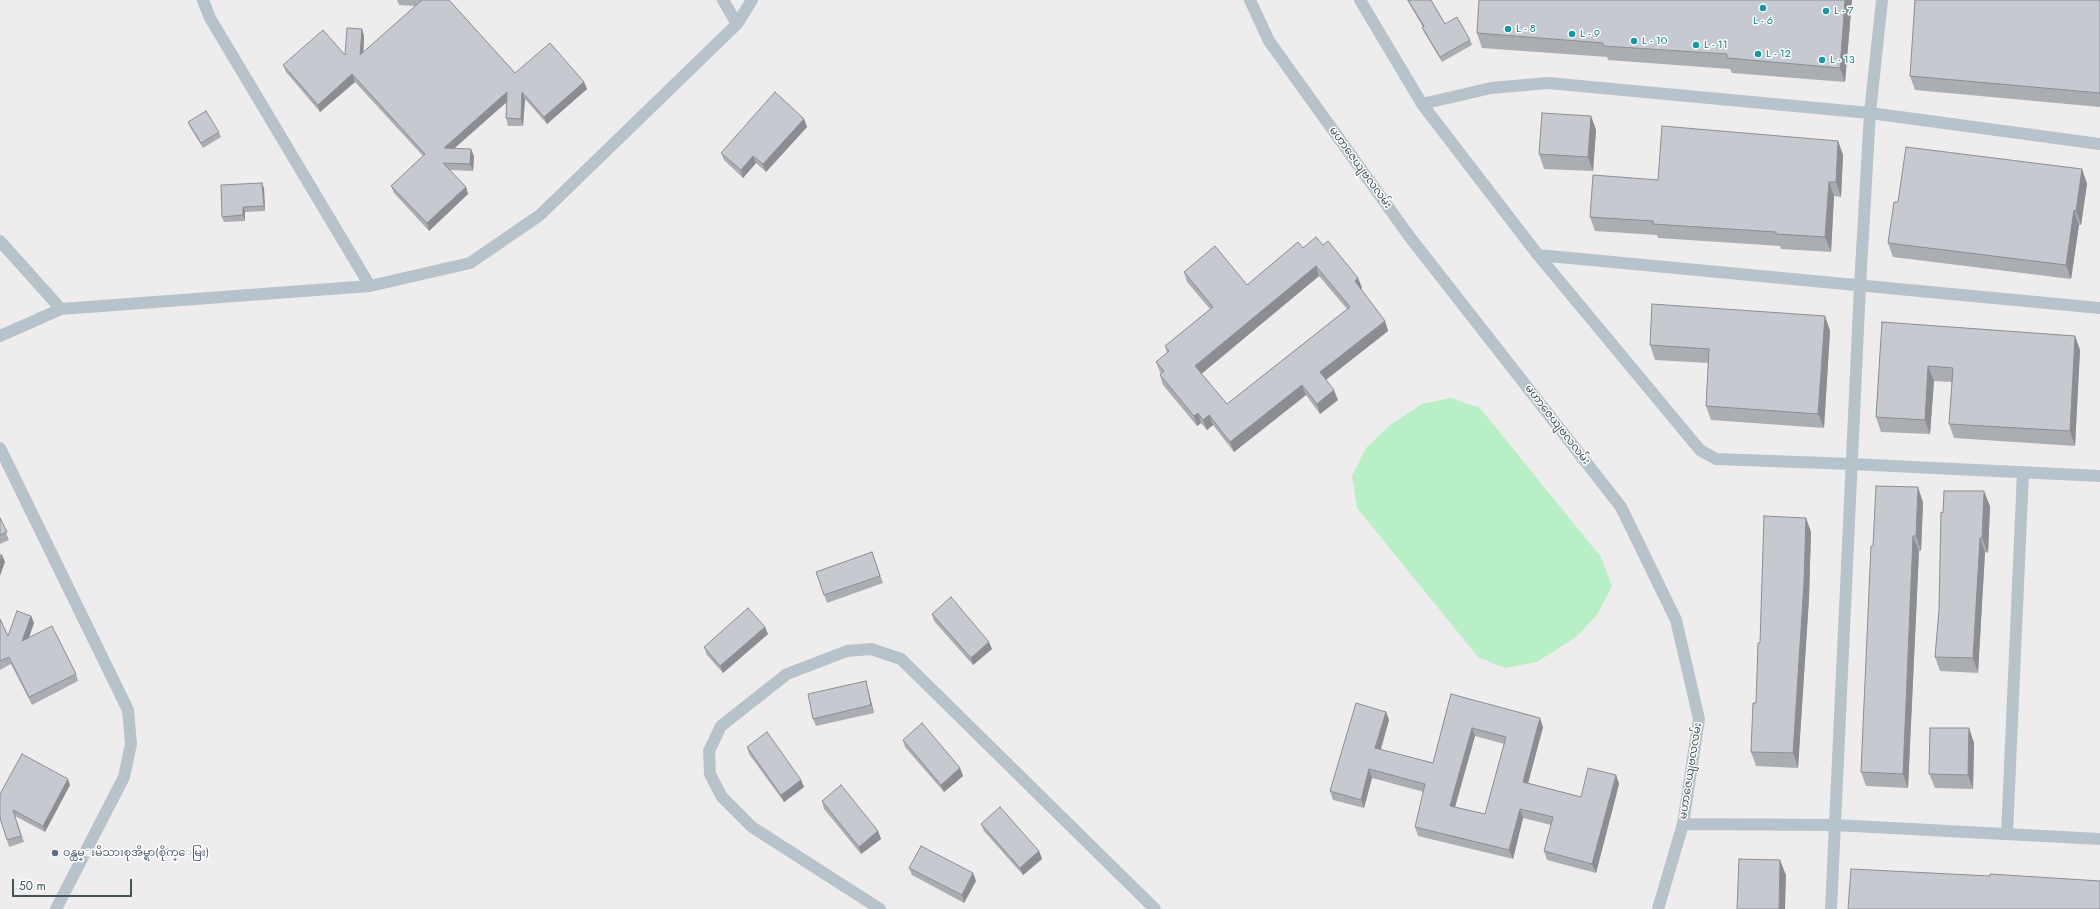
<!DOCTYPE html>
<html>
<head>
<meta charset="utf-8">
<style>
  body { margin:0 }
  #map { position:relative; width:2100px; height:909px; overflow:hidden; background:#efeced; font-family:Jost,sans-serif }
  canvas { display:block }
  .scale { position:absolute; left:12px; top:879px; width:120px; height:18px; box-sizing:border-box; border:2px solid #44525a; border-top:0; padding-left:5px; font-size:12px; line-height:14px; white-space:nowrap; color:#44525a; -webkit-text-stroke:3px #fff; paint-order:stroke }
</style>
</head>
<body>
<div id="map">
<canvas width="2100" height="909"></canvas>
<div class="scale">50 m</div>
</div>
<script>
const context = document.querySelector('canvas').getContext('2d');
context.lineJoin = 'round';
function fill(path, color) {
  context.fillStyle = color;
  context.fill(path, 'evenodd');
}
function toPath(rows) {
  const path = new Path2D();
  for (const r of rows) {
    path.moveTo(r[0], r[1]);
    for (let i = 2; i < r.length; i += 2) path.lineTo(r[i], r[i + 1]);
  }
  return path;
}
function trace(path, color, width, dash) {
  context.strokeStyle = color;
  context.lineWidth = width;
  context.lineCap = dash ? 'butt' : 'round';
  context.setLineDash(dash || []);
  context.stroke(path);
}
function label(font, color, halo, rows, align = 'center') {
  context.font = font + ' Jost,"Noto Sans Myanmar",sans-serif';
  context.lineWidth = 3;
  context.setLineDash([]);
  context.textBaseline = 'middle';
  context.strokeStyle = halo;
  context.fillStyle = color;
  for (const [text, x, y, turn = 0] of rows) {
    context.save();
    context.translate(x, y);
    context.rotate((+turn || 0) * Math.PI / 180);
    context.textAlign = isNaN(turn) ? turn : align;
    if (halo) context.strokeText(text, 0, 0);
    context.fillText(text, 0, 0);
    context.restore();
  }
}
const green = toPath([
  [1451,398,1480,408,1601,557,1612,586,1597,615,1576,637,1537,662,1505,668,1478,657,1357,508,1352,476,1366,448,1390,425,1422,404]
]);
const minor = toPath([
  [203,0,210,18,370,286],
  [723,0,737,24],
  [1250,0,1269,41,1409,236,1621,507,1676,620,1699,719,1683,824,1658,909],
  [1360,0,1422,104,1538,255,1700,450,1716,459,1852,464,2100,476],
  [1422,104,1491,88,1548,83,1870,113,2100,144],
  [0,241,61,309],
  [1538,255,2100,308],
  [0,336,61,309,370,286,470,263,540,215,737,24,752,0],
  [0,448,128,710,131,744,124,777,56,909],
  [1683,824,1835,825,2100,839],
  [2007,834,2023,472],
  [880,909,752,827,722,797,710,774,709,751,721,726,787,674,847,651,871,649,901,659,1155,909],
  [1831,909,1860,286,1870,113,1882,0]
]);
const wall = toPath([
  [397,0,449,0,515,73,584,82,587,89,547,124,525,99,523,126,508,126,506,118,507,102,454,148,474,156,473,171,450,170,466,187,468,194,429,231,394,193,391,186,423,156,355,82,320,112,286,72,283,65,345,55,362,29,364,36,363,53,415,6,399,5],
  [1407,0,1431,0,1445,24,1470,40,1472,45,1442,62,1424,32,1422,27,1423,27],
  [1852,0,1845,82,1732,73,1730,69,1608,60,1607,57,1482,48,1477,33],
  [2100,0,2100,107,1915,90,1910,76],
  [1591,116,1596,130,1593,171,1544,169,1539,154],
  [804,119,807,127,766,172,756,163,743,178,724,160,721,153],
  [188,122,219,132,221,137,203,148,190,127],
  [1838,141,1843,155,1841,197,1834,196,1831,252,1781,249,1780,246,1658,238,1657,235,1595,231,1590,217,1658,180],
  [2082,169,2087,184,2081,225,2079,225,2071,279,1893,257,1888,243,1898,202],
  [264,188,265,211,245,212,245,221,224,222,222,217],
  [1323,245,1358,278,1362,288,1361,289,1385,321,1388,331,1326,380,1338,400,1320,414,1306,395,1234,452,1213,425,1207,430,1201,423,1197,426,1163,385,1160,375,1161,374,1160,372,1156,362,1167,353,1165,346,1210,309,1187,282,1184,272,1247,285,1303,248],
  [1319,276,1347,309,1227,404,1201,373],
  [1825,316,1830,331,1824,428,1711,420,1706,406,1709,363,1655,360,1650,345],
  [1882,322,2075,336,2080,350,2075,446,1954,438,1949,424,1952,382,1934,381,1930,434,1881,432,1876,417],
  [1923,502,1921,551,1919,551,1908,788,1866,786,1861,772,1873,546],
  [1990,506,1988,553,1985,552,1978,673,1940,671,1935,657,1939,610,1943,513],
  [0,518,9,540,0,544],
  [1806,518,1811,532,1809,598,1798,768,1756,766,1751,752,1756,703,1760,643],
  [872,552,883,583,827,603,816,572],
  [932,614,992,649,973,665,934,621],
  [31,616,34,623,29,638,76,674,78,681,32,705,11,664,0,670,0,619,8,636],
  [765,627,768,634,723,673,707,655,704,647],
  [868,689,874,713,816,726,813,719],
  [1451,694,1543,727,1528,783,1581,797,1616,775,1619,784,1596,873,1547,860,1544,851,1551,825,1523,818,1513,859,1418,836,1415,827,1424,792,1372,778,1364,808,1333,800,1330,791,1386,712,1389,720,1381,750,1433,763],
  [1475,736,1504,744,1485,814,1455,807],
  [1969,728,1974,743,1973,789,1935,788,1929,774],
  [903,740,960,768,963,776,944,792,905,747],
  [747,747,801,780,804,787,784,802,749,754],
  [70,785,45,832,15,816,24,842,9,847,7,840,0,794],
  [822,801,878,831,881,839,861,854,824,809],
  [981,824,1039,851,1042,859,1023,875,984,831],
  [909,868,973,873,976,881,964,903,912,875]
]);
const shadedWall = toPath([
  [1845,0,1852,0,1845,82,1840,68],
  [362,29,364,36,363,63,360,55],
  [352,74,355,82,320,112,318,105],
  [584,82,587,89,547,124,544,117],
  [507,92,510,99,447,155,444,148],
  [522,92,525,99,523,126,521,119],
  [1591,116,1596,130,1593,171,1588,157],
  [804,119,807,127,766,172,763,164],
  [1838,141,1843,155,1841,197,1836,182],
  [471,149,474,156,473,171,470,164],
  [753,156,756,163,743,178,741,170],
  [2082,169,2087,184,2081,225,2076,211],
  [1829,182,1834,196,1831,252,1825,237],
  [262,183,264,188,265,211,264,206],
  [466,187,468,194,429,231,427,223],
  [243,207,245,212,245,221,243,215],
  [2074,210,2079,225,2071,279,2066,265],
  [1316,266,1319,276,1199,376,1195,366],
  [1358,278,1362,288,1358,291,1355,281],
  [1825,316,1830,331,1824,428,1818,414],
  [1385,321,1388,331,1323,382,1320,372],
  [2075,336,2080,350,2075,446,2070,431],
  [1928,366,1934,381,1930,434,1925,420],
  [1302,385,1306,395,1234,452,1230,442],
  [1334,390,1338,400,1320,414,1317,404],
  [1198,413,1201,423,1197,426,1194,416],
  [1209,415,1213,425,1207,430,1203,420],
  [1918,487,1923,502,1921,551,1916,536],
  [1984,491,1990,506,1988,553,1982,538],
  [1806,518,1811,532,1809,598,1798,768,1793,753],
  [1913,536,1919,551,1908,788,1903,774],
  [1980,538,1985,552,1978,673,1973,658],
  [2,555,5,562,0,576,0,561],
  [31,616,34,623,25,648,22,641],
  [765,627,768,634,723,673,720,666],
  [989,642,992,649,973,665,971,658],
  [866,681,874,713,871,705],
  [1386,712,1389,720,1378,757,1375,748],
  [1540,718,1543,727,1526,791,1523,782],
  [1472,728,1475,736,1453,814,1450,806],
  [1969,728,1974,743,1973,789,1968,775],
  [960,768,963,776,944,792,941,785],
  [1369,769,1372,778,1364,808,1361,800],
  [1616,775,1619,784,1596,873,1592,864],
  [68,779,70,785,45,832,43,826],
  [801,780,804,787,784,802,781,795],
  [1520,809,1523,818,1513,859,1509,850],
  [878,831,881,839,861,854,859,847],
  [1039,851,1042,859,1023,875,1020,868],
  [1780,860,1786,875,1785,909,1779,909],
  [973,873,976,881,964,903,962,895]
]);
const building = toPath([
  [422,0,449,0,515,73,550,43,584,82,544,117,522,92,521,119,506,118,507,92,444,148,471,149,470,164,443,163,466,187,427,223,391,186,425,154,352,74,318,105,283,65,323,30,345,55,347,28,362,29,360,55,422,0],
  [1408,0,1431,0,1445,24,1457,17,1470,40,1440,57,1422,27,1424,26,1408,0],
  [1479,0,1845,0,1840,68,1727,58,1727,54,1603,46,1603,43,1477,33,1479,0],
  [1915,0,2100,0,2100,93,1910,76,1915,0],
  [775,92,804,119,763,164,753,156,741,170,721,153,775,92],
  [206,111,219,132,201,143,188,122,206,111],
  [1542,113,1591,116,1588,157,1539,154,1542,113],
  [1662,126,1838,141,1836,182,1829,182,1825,237,1776,234,1776,232,1653,224,1653,221,1590,217,1593,175,1658,180,1662,126],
  [1906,147,2082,169,2076,211,2074,210,2066,265,1888,243,1894,202,1898,202,1906,147],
  [262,183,264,206,243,207,243,215,222,217,221,185,262,183],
  [1316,237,1323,245,1328,241,1358,278,1355,281,1385,321,1320,372,1334,390,1317,404,1302,385,1230,442,1209,415,1203,420,1198,413,1194,416,1160,375,1164,371,1156,362,1169,351,1165,346,1213,307,1184,272,1215,246,1247,285,1298,242,1303,248,1316,237],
  [1316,266,1350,307,1227,404,1195,366,1316,266],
  [1652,304,1825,316,1818,414,1706,406,1709,349,1650,345,1652,304],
  [1882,322,2075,336,2070,431,1949,424,1953,368,1928,366,1925,420,1876,417,1882,322],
  [1876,486,1918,487,1916,536,1913,536,1903,774,1861,772,1871,546,1873,546,1876,486],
  [1944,491,1984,491,1982,538,1980,538,1973,658,1935,657,1939,610,1941,512,1943,513,1944,491],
  [1764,516,1806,518,1804,583,1793,753,1751,752,1753,703,1756,703,1758,643,1760,643,1764,516],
  [0,518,7,532,0,535,0,518],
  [872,552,880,576,824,595,816,572,872,552],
  [0,555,2,555,0,561,0,555],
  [951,597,989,642,971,658,932,614,951,597],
  [748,608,765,627,720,666,704,647,748,608],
  [17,611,31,616,22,641,52,626,76,674,29,697,9,657,0,661,0,619,8,636,17,611],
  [866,681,871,705,813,719,808,694,866,681],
  [1451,694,1540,718,1523,782,1581,797,1588,768,1616,775,1592,864,1544,851,1553,817,1520,809,1509,850,1415,827,1425,784,1369,769,1361,800,1330,791,1356,703,1386,712,1375,748,1433,763,1451,694],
  [1472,728,1506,737,1485,814,1450,806,1472,728],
  [922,723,960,768,941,785,903,740,922,723],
  [1930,728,1969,728,1968,775,1929,774,1930,728],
  [767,732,801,780,781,795,747,747,767,732],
  [22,754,68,779,43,826,13,810,21,836,7,840,0,818,0,794,22,754],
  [841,785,878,831,859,847,822,801,841,785],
  [1000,807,1039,851,1020,868,981,824,1000,807],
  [921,846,973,873,962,895,909,868,921,846],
  [1739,859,1780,860,1779,909,1737,909,1739,859],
  [1851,869,1990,876,1990,874,2100,881,2100,909,1848,909,1851,869]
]);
const markers = [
  [1763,8,4,"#0f9aa8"],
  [1826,11,4,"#0f9aa8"],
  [1508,29,4,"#0f9aa8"],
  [1572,34,4,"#0f9aa8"],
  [1634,41,4,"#0f9aa8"],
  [1696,45,4,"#0f9aa8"],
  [1758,54,4,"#0f9aa8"],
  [1822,60,4,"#0f9aa8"],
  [55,853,4,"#5c6f8a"]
];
const cultureNames = [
  ["L - 7",1834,11],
  ["L - 6",1763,21,"center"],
  ["L - 8",1516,29],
  ["L - 9",1580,34],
  ["L - 10",1642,41],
  ["L - 11",1704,45],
  ["L - 12",1766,54],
  ["L - 13",1830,60]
];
const streetNames = [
  ["မဟာဇေယျဗလလမ်း",1360,168,54],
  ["မဟာဇေယျဗလလမ်း",1557,425,52],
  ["မဟာဇေယျဗလလမ်း",1691,771,-81]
];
const serviceNames = [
  ["ဝန္ထမ္းမိသားစုအိမ္ရာ(စိုက္ေမြး)",63,853]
];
fill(green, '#b8efc7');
trace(minor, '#b7c3ca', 12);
fill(wall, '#aaaeb3');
fill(shadedWall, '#8b8d92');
fill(building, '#c6cad0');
trace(building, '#8b8d92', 1);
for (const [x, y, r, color] of markers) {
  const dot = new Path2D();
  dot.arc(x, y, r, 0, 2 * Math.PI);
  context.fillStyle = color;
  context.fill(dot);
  trace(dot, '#fff', 1.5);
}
label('11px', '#0d838f', '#fff', cultureNames, 'left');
label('11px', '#44525a', '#fff', streetNames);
label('11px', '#4e5e75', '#fff', serviceNames, 'left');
</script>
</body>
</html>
